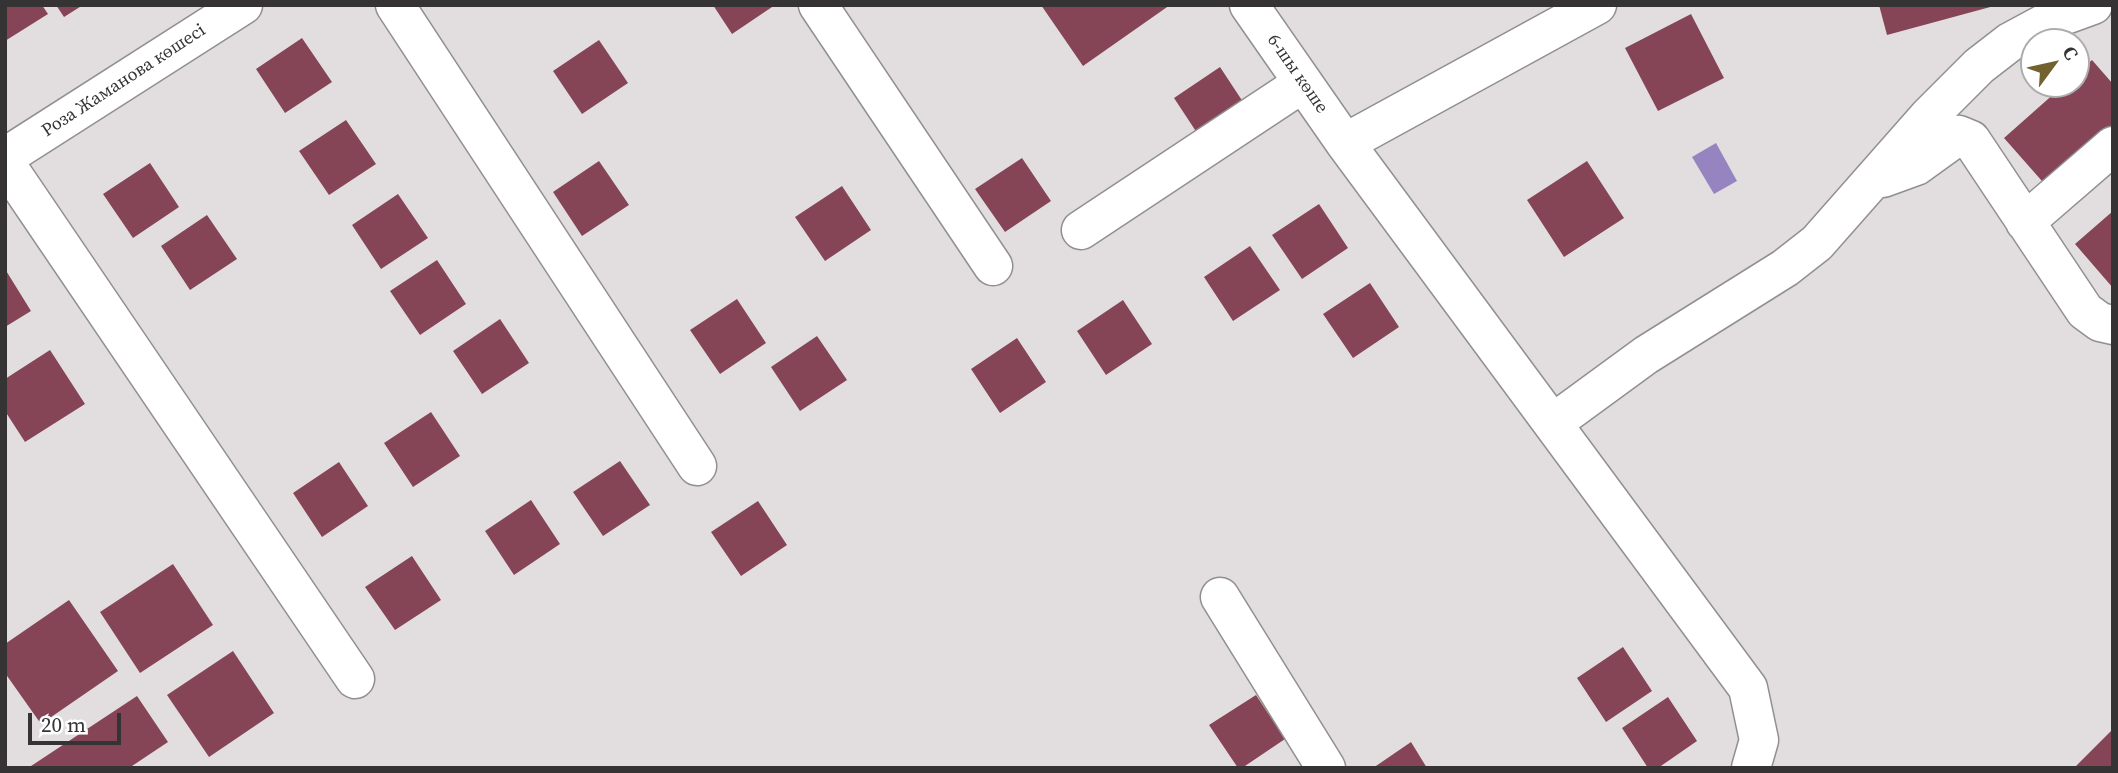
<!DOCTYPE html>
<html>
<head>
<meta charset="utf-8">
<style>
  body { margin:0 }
  #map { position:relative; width:2118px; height:773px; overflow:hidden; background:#e2dee0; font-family:"Source Serif 4",serif }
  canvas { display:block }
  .frame { position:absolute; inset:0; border:7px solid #353334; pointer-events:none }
  .north { position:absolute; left:2020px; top:28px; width:70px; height:70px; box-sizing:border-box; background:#fff; border:2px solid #aeadae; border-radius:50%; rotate:57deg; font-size:19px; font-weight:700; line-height:28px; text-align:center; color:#353334 }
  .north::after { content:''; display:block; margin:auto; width:24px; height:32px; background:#72622f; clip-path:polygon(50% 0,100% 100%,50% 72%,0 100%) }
  .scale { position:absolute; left:28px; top:713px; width:93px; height:32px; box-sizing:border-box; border:4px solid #353334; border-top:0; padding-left:9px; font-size:21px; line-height:24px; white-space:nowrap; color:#353334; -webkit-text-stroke:5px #fff; paint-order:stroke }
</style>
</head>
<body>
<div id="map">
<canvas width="2118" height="773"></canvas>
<div class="frame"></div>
<div class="north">С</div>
<div class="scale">20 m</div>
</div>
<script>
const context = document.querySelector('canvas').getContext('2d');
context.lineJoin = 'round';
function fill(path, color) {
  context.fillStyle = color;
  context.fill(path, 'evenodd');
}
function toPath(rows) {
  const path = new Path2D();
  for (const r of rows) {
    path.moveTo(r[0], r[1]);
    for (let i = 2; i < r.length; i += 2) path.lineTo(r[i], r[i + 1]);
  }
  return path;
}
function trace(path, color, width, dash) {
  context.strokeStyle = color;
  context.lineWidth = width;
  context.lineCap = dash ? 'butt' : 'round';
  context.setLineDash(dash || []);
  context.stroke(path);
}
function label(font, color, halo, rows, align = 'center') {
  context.font = font + ' "Source Serif 4",serif';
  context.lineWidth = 7;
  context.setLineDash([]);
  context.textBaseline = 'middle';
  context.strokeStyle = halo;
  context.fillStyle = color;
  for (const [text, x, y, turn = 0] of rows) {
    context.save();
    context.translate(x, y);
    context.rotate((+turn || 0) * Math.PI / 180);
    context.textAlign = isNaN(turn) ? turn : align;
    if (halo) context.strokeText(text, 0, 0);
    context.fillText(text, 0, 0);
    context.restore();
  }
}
const water = toPath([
  [1716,143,1737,181,1714,194,1692,157]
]);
const building = toPath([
  [5,5,42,5,48,14,5,41],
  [56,5,83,5,64,17],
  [713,5,775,5,732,34],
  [1041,5,1170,5,1083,66],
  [1879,5,1994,5,1994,6,1887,35],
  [1691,14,1724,78,1658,111,1625,48],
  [302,38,332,82,285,113,256,69],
  [599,40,628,83,582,114,553,71],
  [2092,60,2113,84,2113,132,2049,189,2004,138,2065,84,2076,84,2076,74],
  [1220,67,1249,111,1203,142,1174,98],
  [346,120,376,164,329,195,299,151],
  [1022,158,1051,201,1005,232,975,189],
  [599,161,629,205,582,236,553,192],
  [1587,161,1624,218,1564,257,1527,200],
  [150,163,179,207,133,238,103,194],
  [842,186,871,230,825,261,795,217],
  [398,194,428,238,381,269,352,225],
  [1319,204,1348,248,1302,279,1272,235],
  [2113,211,2113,288,2075,244],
  [207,215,237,259,190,290,161,246],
  [1250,246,1280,290,1233,321,1204,277],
  [437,260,466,304,420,335,390,291],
  [5,269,31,311,5,327],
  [1370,283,1399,327,1353,358,1323,314],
  [737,299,766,343,720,374,690,330],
  [1123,300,1152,344,1106,375,1077,331],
  [500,319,529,363,482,394,453,351],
  [817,336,847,380,800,411,771,367],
  [1017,338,1046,382,1000,413,971,369],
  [50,350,85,404,25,442,5,411,5,379],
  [431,412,460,456,413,487,384,443],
  [620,461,650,505,603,536,573,492],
  [339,462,368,506,322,537,293,493],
  [531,500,560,544,514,575,485,531],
  [758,501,787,545,741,576,711,532],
  [412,556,441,600,395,630,365,587],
  [173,564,213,625,140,673,100,612],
  [69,600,118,671,41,724,5,673,5,644],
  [1623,647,1652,691,1606,722,1577,678],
  [233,651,274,713,209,757,167,695],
  [1256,695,1285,739,1242,768,1238,768,1209,725],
  [137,696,168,742,129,768,28,768],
  [1668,697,1697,741,1658,768,1648,768,1622,728],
  [2111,731,2113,733,2113,768,2074,768],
  [1411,742,1427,768,1373,768]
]);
const minor = toPath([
  [395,5,697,466],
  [818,5,993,266],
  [1249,5,1345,143],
  [1597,5,1345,143,1748,688,1759,740,1751,768],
  [5,157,243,5],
  [5,163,355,679],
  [1883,178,1916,166,1959,135,1971,140,2085,311,2100,322,2113,325],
  [2025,222,2113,146],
  [1081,230,1303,83],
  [1553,423,1646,355,1785,268,1817,243,1928,117,1979,66,2010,42,2049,21,2093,5],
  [1220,597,1326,768]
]);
const streetNames = [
  ["6-шы көше",1297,74,55],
  ["Роза Жаманова көшесі",124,81,-33]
];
fill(water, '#9684c0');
fill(building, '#854557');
trace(minor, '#928f91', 41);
trace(minor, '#fff', 38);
label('18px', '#353334', '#fff', streetNames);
</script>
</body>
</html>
